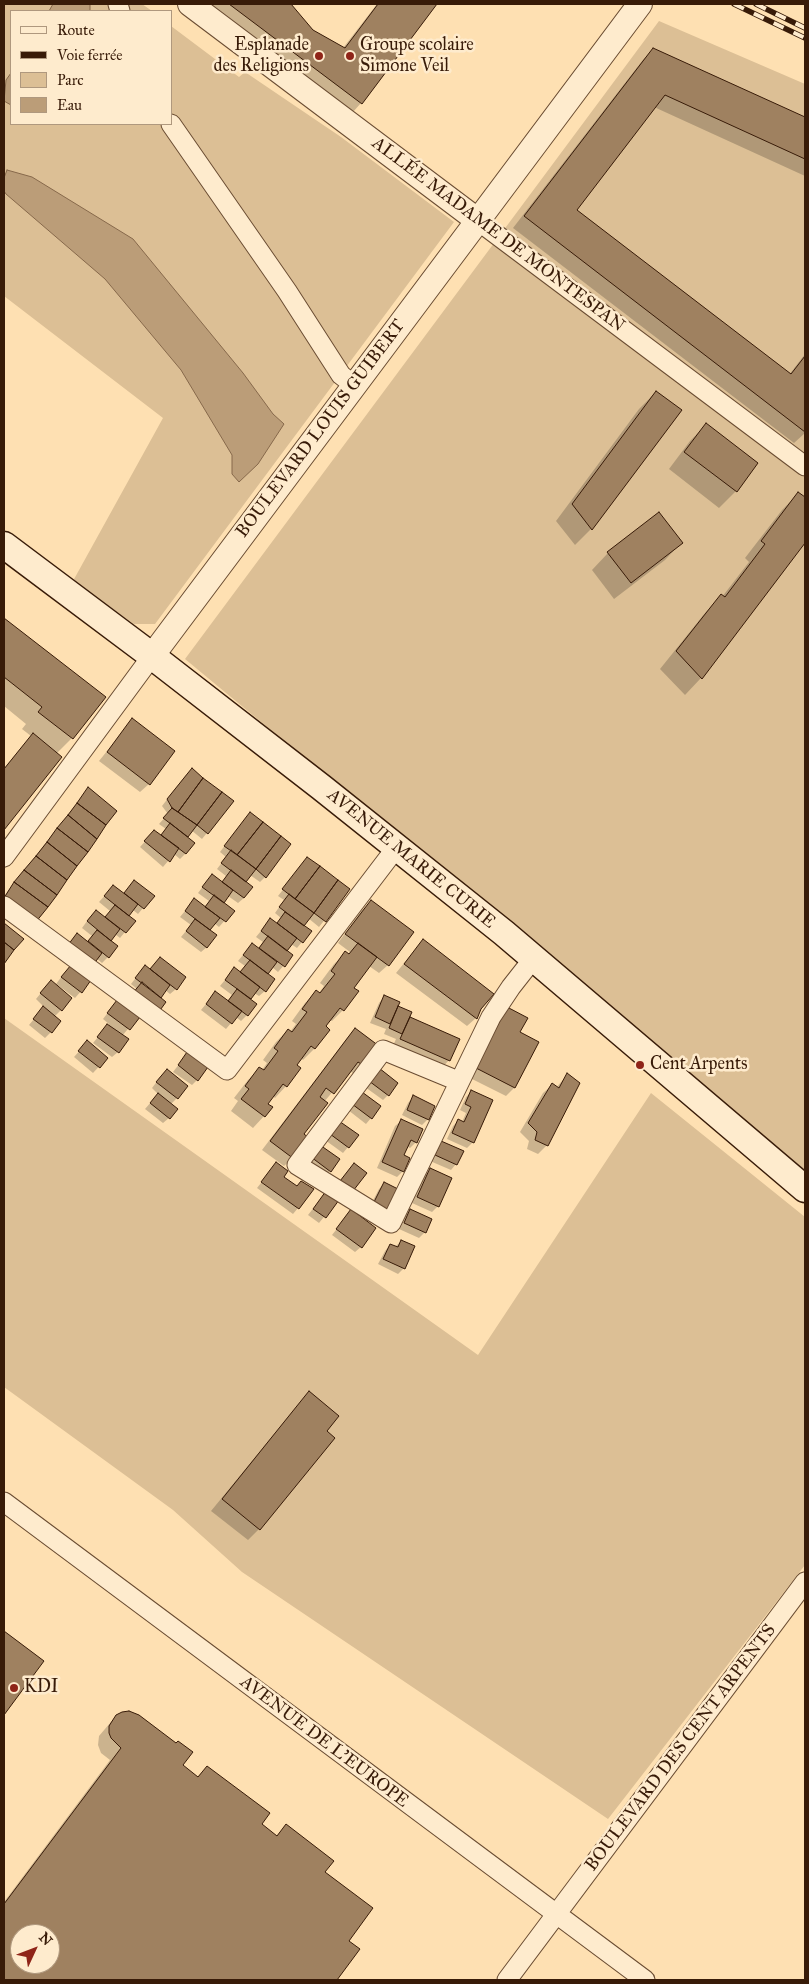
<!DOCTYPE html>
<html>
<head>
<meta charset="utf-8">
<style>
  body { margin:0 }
  #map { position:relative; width:809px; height:1984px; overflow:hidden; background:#fee0b2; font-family:"IM FELL Great Primer",serif }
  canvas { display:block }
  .frame { position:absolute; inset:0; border:5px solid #381b08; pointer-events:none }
  .legend { position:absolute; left:10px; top:10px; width:162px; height:115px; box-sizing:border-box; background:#feebcd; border:1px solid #af987e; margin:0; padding:6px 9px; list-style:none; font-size:15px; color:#381b08 }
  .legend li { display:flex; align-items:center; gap:10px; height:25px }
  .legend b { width:25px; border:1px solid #af987e }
  .north { position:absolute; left:10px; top:1924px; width:50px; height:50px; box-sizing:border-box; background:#feebcd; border:1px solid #af987e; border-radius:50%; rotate:47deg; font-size:14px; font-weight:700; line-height:20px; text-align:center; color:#381b08 }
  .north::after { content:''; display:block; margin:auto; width:18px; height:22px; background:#8f2418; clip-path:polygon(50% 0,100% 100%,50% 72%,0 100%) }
</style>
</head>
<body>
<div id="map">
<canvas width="809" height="1984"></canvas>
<div class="frame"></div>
<ul class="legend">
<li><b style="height:6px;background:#feebcd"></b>Route</li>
<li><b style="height:6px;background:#381b08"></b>Voie ferrée</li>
<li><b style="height:14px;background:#dcbf95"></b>Parc</li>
<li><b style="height:14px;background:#bb9d78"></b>Eau</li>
</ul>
<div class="north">N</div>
</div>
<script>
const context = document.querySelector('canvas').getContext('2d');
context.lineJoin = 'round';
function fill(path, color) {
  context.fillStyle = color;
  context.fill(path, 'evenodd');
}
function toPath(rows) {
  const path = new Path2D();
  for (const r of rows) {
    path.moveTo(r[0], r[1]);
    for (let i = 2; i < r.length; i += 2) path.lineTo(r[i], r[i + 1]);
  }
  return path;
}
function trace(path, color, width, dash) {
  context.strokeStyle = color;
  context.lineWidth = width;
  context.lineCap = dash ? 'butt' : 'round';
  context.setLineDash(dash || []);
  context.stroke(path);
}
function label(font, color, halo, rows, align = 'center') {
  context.font = font + ' "IM FELL Great Primer",serif';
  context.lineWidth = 5;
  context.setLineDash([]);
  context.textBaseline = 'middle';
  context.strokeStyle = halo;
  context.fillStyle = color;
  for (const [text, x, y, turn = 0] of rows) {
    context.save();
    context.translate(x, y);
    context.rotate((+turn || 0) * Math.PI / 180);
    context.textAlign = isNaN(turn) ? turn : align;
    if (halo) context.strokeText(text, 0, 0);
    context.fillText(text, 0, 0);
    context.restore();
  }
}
const green = toPath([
  [4,4,142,4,152,11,11,11,11,124,171,124,171,26,239,77,245,72,341,137,454,222,155,624,134,624,73,581,163,418,4,296],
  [659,21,805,84,805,1172,185,659],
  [4,1018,478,1355,651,1093,805,1217,805,1565,608,1819,242,1572,173,1510,4,1387]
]);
const water = toPath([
  [53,4,90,4,90,11,49,11,53,4],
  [11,73,11,105,4,101,6,80,11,73],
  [7,170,32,177,133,239,243,373,273,414,284,424,258,464,239,482,232,474,232,455,181,370,105,279,6,194,4,191,4,178,7,170]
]);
const shadow = toPath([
  [209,4,290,4,312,31,343,48,377,4,435,4,361,103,353,112],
  [653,49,805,118,805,176,654,107,575,211,789,375,805,354,805,433,794,443,513,228,642,61],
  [656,392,680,410,591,529,575,545,556,521,639,409],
  [706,425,736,491,719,508,669,469,690,441],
  [798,494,805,499,805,541,701,678,685,695,660,669,705,613,721,596,722,597,749,562,745,558,782,510],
  [681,543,665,560,614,599,592,570,608,553],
  [4,619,104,698,72,738,56,754,61,757,4,828,4,768,31,736,22,729,26,724,4,706],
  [132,720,149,784,140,792,99,761],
  [186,775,232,802,202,839,191,830,186,837,186,853,180,859,174,854,163,867,140,847,149,837,161,836,166,829,159,824,168,814,162,806],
  [88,789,4,908,4,896],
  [244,820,265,877,260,882,250,875,245,882,244,898,238,903,228,896,222,903,233,911,219,927,214,923,208,931,207,947,201,952,181,937,191,925,180,917,194,900,204,908,209,901,198,893,207,881,222,883,226,876,217,869,226,857,220,852],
  [307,859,348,890,319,927,308,918,302,926,310,932,297,948,291,944,286,951,292,956,278,972,272,967,266,974,265,991,259,996,254,993,249,999,247,1015,241,1021,236,1017,226,1029,201,1010,210,999,227,1002,232,995,220,986,234,969,240,973,245,966,238,961,252,944,258,949,263,942,256,937,265,926,270,920,276,924,281,918,275,913,284,900,278,896],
  [128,888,143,908,138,914,133,910,128,916,134,921,120,938,115,934,109,941,108,957,102,963,96,958,63,951,77,935,87,943,92,936,82,928,90,917,105,918,110,911,99,902,108,892,123,894],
  [371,901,388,965,379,973,369,966,352,988,343,1010,332,1021,329,1020,315,1048,303,1060,301,1058,295,1065,286,1086,275,1098,273,1096,267,1104,264,1116,253,1128,231,1111,238,1101,234,1098,248,1080,260,1068,262,1070,267,1063,263,1060,276,1042,288,1030,290,1032,296,1024,292,1021,305,1003,316,992,319,993,324,986,320,983,334,964,346,953,348,954,350,952,338,943,362,910],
  [423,940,480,1008,476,1018,467,1026,396,973],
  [155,965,176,989,170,994,165,990,137,989,131,984,145,966,150,971],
  [65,972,90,981,75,998,56,984],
  [45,988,61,1010,54,1017,51,1032,45,1038,29,1025,44,1007,36,999],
  [384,997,408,1018,458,1039,449,1060,441,1069,392,1048,396,1039,384,1034,386,1029,370,1023,379,1003],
  [112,1007,138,1017,122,1036,118,1052,112,1057,93,1043,109,1024,103,1019],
  [507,1009,518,1033,514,1088,506,1096,468,1077,498,1017],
  [355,1030,377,1046,354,1074,350,1071,324,1102,302,1135,293,1158,284,1166,262,1150,347,1038],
  [82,1048,107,1058,93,1073,74,1057],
  [187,1054,197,1080,192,1085,173,1072],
  [567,1075,578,1083,547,1145,538,1154,527,1149,529,1141,520,1132,543,1093,552,1085,556,1088],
  [161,1076,177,1098,170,1105,169,1118,163,1123,145,1109,158,1094,152,1088],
  [373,1076,388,1095,383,1100,365,1087],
  [471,1092,473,1142,467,1148,447,1139,453,1126,458,1121,462,1122,466,1113,460,1110,466,1097],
  [413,1097,428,1119,422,1125,402,1115,408,1103],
  [356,1099,371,1118,366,1124,348,1110],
  [401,1121,421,1130,416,1142,410,1148,406,1146,402,1156,403,1171,397,1177,377,1168,395,1126],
  [333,1128,348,1147,343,1153,325,1140],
  [442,1142,456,1164,451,1170,430,1161,436,1148],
  [315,1152,330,1171,324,1177,307,1163],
  [276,1164,282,1177,296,1187,298,1208,293,1214,257,1188],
  [430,1170,450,1179,438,1206,432,1212,412,1203,425,1175],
  [384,1184,396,1190,368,1210,379,1189],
  [326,1192,337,1201,319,1223,308,1215],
  [410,1210,425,1232,419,1238,399,1229,404,1216],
  [351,1211,361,1247,355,1252,332,1235],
  [401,1241,404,1268,398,1274,378,1264,385,1251,390,1245,395,1247],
  [310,1393,259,1529,248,1540,211,1511,298,1405],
  [4,1632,43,1661,4,1713],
  [116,1716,197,1777,207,1768,260,1824,276,1836,286,1826,323,1872,347,1941,358,1949,335,1980,4,1980,4,1902,110,1760,101,1753,98,1745,99,1736],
  [20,1934,50,1934,50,1964,20,1964]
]);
const building = toPath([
  [229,4,291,4,313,30,345,48,378,4,437,4,362,104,229,4],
  [653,48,805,117,805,159,665,95,577,210,791,374,805,356,805,432,524,216,653,48],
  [656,391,682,410,592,530,572,504,656,391],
  [706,423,758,463,737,492,684,452,706,423],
  [798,492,805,497,805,543,702,679,676,651,721,594,725,597,765,544,761,541,798,492],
  [659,512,683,543,631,583,607,552,659,512],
  [4,618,106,697,73,739,38,712,42,707,4,677,4,618],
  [132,718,175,751,150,785,107,752,132,718],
  [33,733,62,757,4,830,4,769,33,733],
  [192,768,203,778,178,812,172,808,167,799,192,768],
  [203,778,222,792,197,825,178,812,203,778],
  [88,787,117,811,106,825,77,803,88,787],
  [222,792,234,801,208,834,197,825,222,792],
  [77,803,106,825,97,839,68,815,77,803],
  [172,808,197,825,188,837,163,818,172,808],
  [250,812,263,822,237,855,224,846,250,812],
  [68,815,97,839,88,852,57,828,68,815],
  [263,822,281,836,256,869,237,855,263,822],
  [170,823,195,843,186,854,161,835,170,823],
  [57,828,88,852,77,866,47,842,57,828],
  [154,830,179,848,170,862,144,841,154,830],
  [281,836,291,844,266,878,256,869,281,836],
  [47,842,77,866,67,880,36,856,47,842],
  [231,850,256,869,246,882,221,863,231,850],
  [36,856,67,880,57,895,24,870,36,856],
  [307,857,320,866,295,899,282,889,307,857],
  [320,866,338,880,314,913,295,899,320,866],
  [24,870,57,895,48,907,14,882,24,870],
  [231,870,253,887,244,898,222,882,231,870],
  [212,874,233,890,224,903,202,887,212,874],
  [134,880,155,896,144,909,124,893,134,880],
  [338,880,350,889,326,922,314,913,338,880],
  [14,882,48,907,35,923,4,898,14,882],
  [113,885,138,904,129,916,104,896,113,885],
  [289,894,314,913,304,926,279,907,289,894],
  [214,895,235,911,226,922,205,907,214,895],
  [194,898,220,918,210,930,185,911,194,898],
  [371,900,414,932,389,966,345,934,371,900],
  [115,905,136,921,126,933,105,917,115,905],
  [96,910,120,929,111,941,87,921,96,910],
  [285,912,312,931,303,943,277,923,285,912],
  [270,918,297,938,287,951,261,931,270,918],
  [195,919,217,935,207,948,186,931,195,919],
  [4,923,24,939,14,950,4,942,4,923],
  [97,930,118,946,109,958,88,941,97,930],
  [77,933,102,953,93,965,68,945,77,933],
  [268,936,293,955,285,967,259,948,268,936],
  [423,939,494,994,481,1009,477,1019,404,964,423,939],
  [4,942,14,950,4,964,4,942],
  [252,943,277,962,268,974,243,955,252,943],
  [358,943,377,957,354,988,359,991,344,1011,340,1008,326,1026,330,1030,315,1049,311,1046,297,1065,301,1068,287,1087,283,1084,268,1104,273,1107,265,1117,241,1099,249,1089,245,1086,259,1067,264,1070,278,1051,274,1048,288,1029,292,1032,307,1012,302,1009,316,990,320,993,335,974,331,971,345,951,349,954,358,943],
  [160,957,186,977,177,990,150,969,160,957],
  [250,960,275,979,266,992,240,972,250,960],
  [71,965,91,980,82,993,61,977,71,965],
  [145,965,170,985,161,998,135,978,145,965],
  [234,967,260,987,251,999,225,980,234,967],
  [51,980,72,998,62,1011,40,993,51,980],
  [142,982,166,1002,158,1013,132,994,142,982],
  [237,989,257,1004,248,1016,228,1001,237,989],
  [215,991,242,1011,232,1024,206,1004,215,991],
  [384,995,400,1002,390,1024,375,1017,384,995],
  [117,1000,140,1017,130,1030,107,1013,117,1000],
  [43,1006,61,1021,52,1033,33,1019,43,1006],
  [398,1006,412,1012,402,1034,389,1028,398,1006],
  [507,1007,528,1018,520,1032,539,1042,515,1088,476,1068,507,1007],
  [410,1017,460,1039,450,1061,400,1039,410,1017],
  [107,1024,129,1039,119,1053,97,1037,107,1024],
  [355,1028,379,1046,364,1066,358,1062,334,1094,326,1088,320,1097,328,1103,304,1134,309,1138,294,1159,270,1141,355,1028],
  [87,1040,108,1058,100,1068,78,1051,87,1040],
  [187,1052,208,1067,198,1081,178,1065,187,1052],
  [379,1068,398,1083,389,1096,369,1081,379,1068],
  [167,1069,188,1086,178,1099,156,1082,167,1069],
  [567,1073,580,1083,548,1146,535,1140,537,1132,528,1123,552,1083,559,1088,567,1073],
  [471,1090,493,1100,474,1143,452,1133,458,1119,464,1122,471,1107,465,1104,471,1090],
  [362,1092,381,1106,372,1119,352,1104,362,1092],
  [158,1093,178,1109,170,1119,150,1103,158,1093],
  [413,1095,435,1106,429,1120,407,1110,413,1095],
  [401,1119,423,1129,417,1143,411,1140,404,1155,410,1158,404,1172,382,1162,401,1119],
  [339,1121,359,1135,349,1148,330,1134,339,1121],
  [441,1141,464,1151,457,1165,435,1155,441,1141],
  [320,1145,340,1159,331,1172,311,1157,320,1145],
  [276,1162,288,1171,284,1177,297,1186,301,1181,314,1189,299,1209,261,1182,276,1162],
  [354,1163,367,1173,353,1191,340,1181,354,1163],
  [430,1168,452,1178,439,1207,417,1197,430,1168],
  [384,1182,398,1189,387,1211,373,1204,384,1182],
  [326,1191,339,1200,326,1218,313,1209,326,1191],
  [351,1209,376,1228,362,1248,336,1229,351,1209],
  [410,1209,432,1219,426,1233,404,1223,410,1209],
  [401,1240,415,1246,405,1269,383,1259,390,1244,398,1247,401,1240],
  [309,1391,339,1416,327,1431,335,1438,260,1530,222,1499,309,1391],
  [4,1631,44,1661,4,1715,4,1631],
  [129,1711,139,1715,176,1743,178,1741,193,1752,183,1765,198,1777,207,1766,270,1813,262,1824,277,1836,286,1824,334,1861,325,1872,373,1908,349,1941,360,1949,337,1980,4,1980,4,1904,121,1748,111,1738,109,1733,109,1726,116,1715,122,1712,129,1711],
  [20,1934,50,1934,50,1964,20,1964,20,1934]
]);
const minor = toPath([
  [118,4,120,11],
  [171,124,287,291,341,375,354,385],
  [477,220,805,466],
  [4,857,152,656],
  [4,906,227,1070,396,848],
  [458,1081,383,1050,297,1165,391,1223,491,1017,511,987,533,959],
  [4,1502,645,1980],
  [507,1980,805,1582]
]);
const tertiary = toPath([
  [190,4,477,220],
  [152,656,640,4]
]);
const secondary = toPath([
  [4,545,152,656,321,787,504,933,805,1189]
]);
const rail = toPath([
  [734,4,805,38],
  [756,4,805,28]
]);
const markers = [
  [319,56,5,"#8f2418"],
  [350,56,5,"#8f2418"],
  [640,1065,5,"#8f2418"],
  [14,1688,5,"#8f2418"]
];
const poiNames = [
  ["Esplanade",309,46,"right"],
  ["des Religions",309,67,"right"],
  ["Groupe scolaire",360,46],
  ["Simone Veil",360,67],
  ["Cent Arpents",650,1065],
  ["KDI",24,1688]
];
const streetNames = [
  ["ALLÉE MADAME DE MONTESPAN",498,235,37],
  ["BOULEVARD LOUIS GUIBERT",321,429,-53],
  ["AVENUE MARIE CURIE",411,859,39],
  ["AVENUE DE L'EUROPE",324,1742,37],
  ["BOULEVARD DES CENT ARPENTS",681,1748,-53]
];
fill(green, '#dcbf95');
fill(water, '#bb9d78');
trace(water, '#87694b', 1);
fill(shadow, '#0003');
fill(building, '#9f8160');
trace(building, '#381b08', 1);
trace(minor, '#6a4c32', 21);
trace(tertiary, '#6a4c32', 26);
trace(secondary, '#381b08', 29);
trace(minor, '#feebcd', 19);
trace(tertiary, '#feebcd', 24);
trace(secondary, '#feebcd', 26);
trace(rail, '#381b08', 5.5);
trace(rail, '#feebcd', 4, [11]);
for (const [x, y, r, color] of markers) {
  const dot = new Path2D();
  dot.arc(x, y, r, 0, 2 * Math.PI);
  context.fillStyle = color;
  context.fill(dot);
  trace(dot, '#feebcd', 2);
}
label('18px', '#381b08', '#feebcd', poiNames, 'left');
label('18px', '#381b08', '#feebcd', streetNames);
</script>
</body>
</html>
